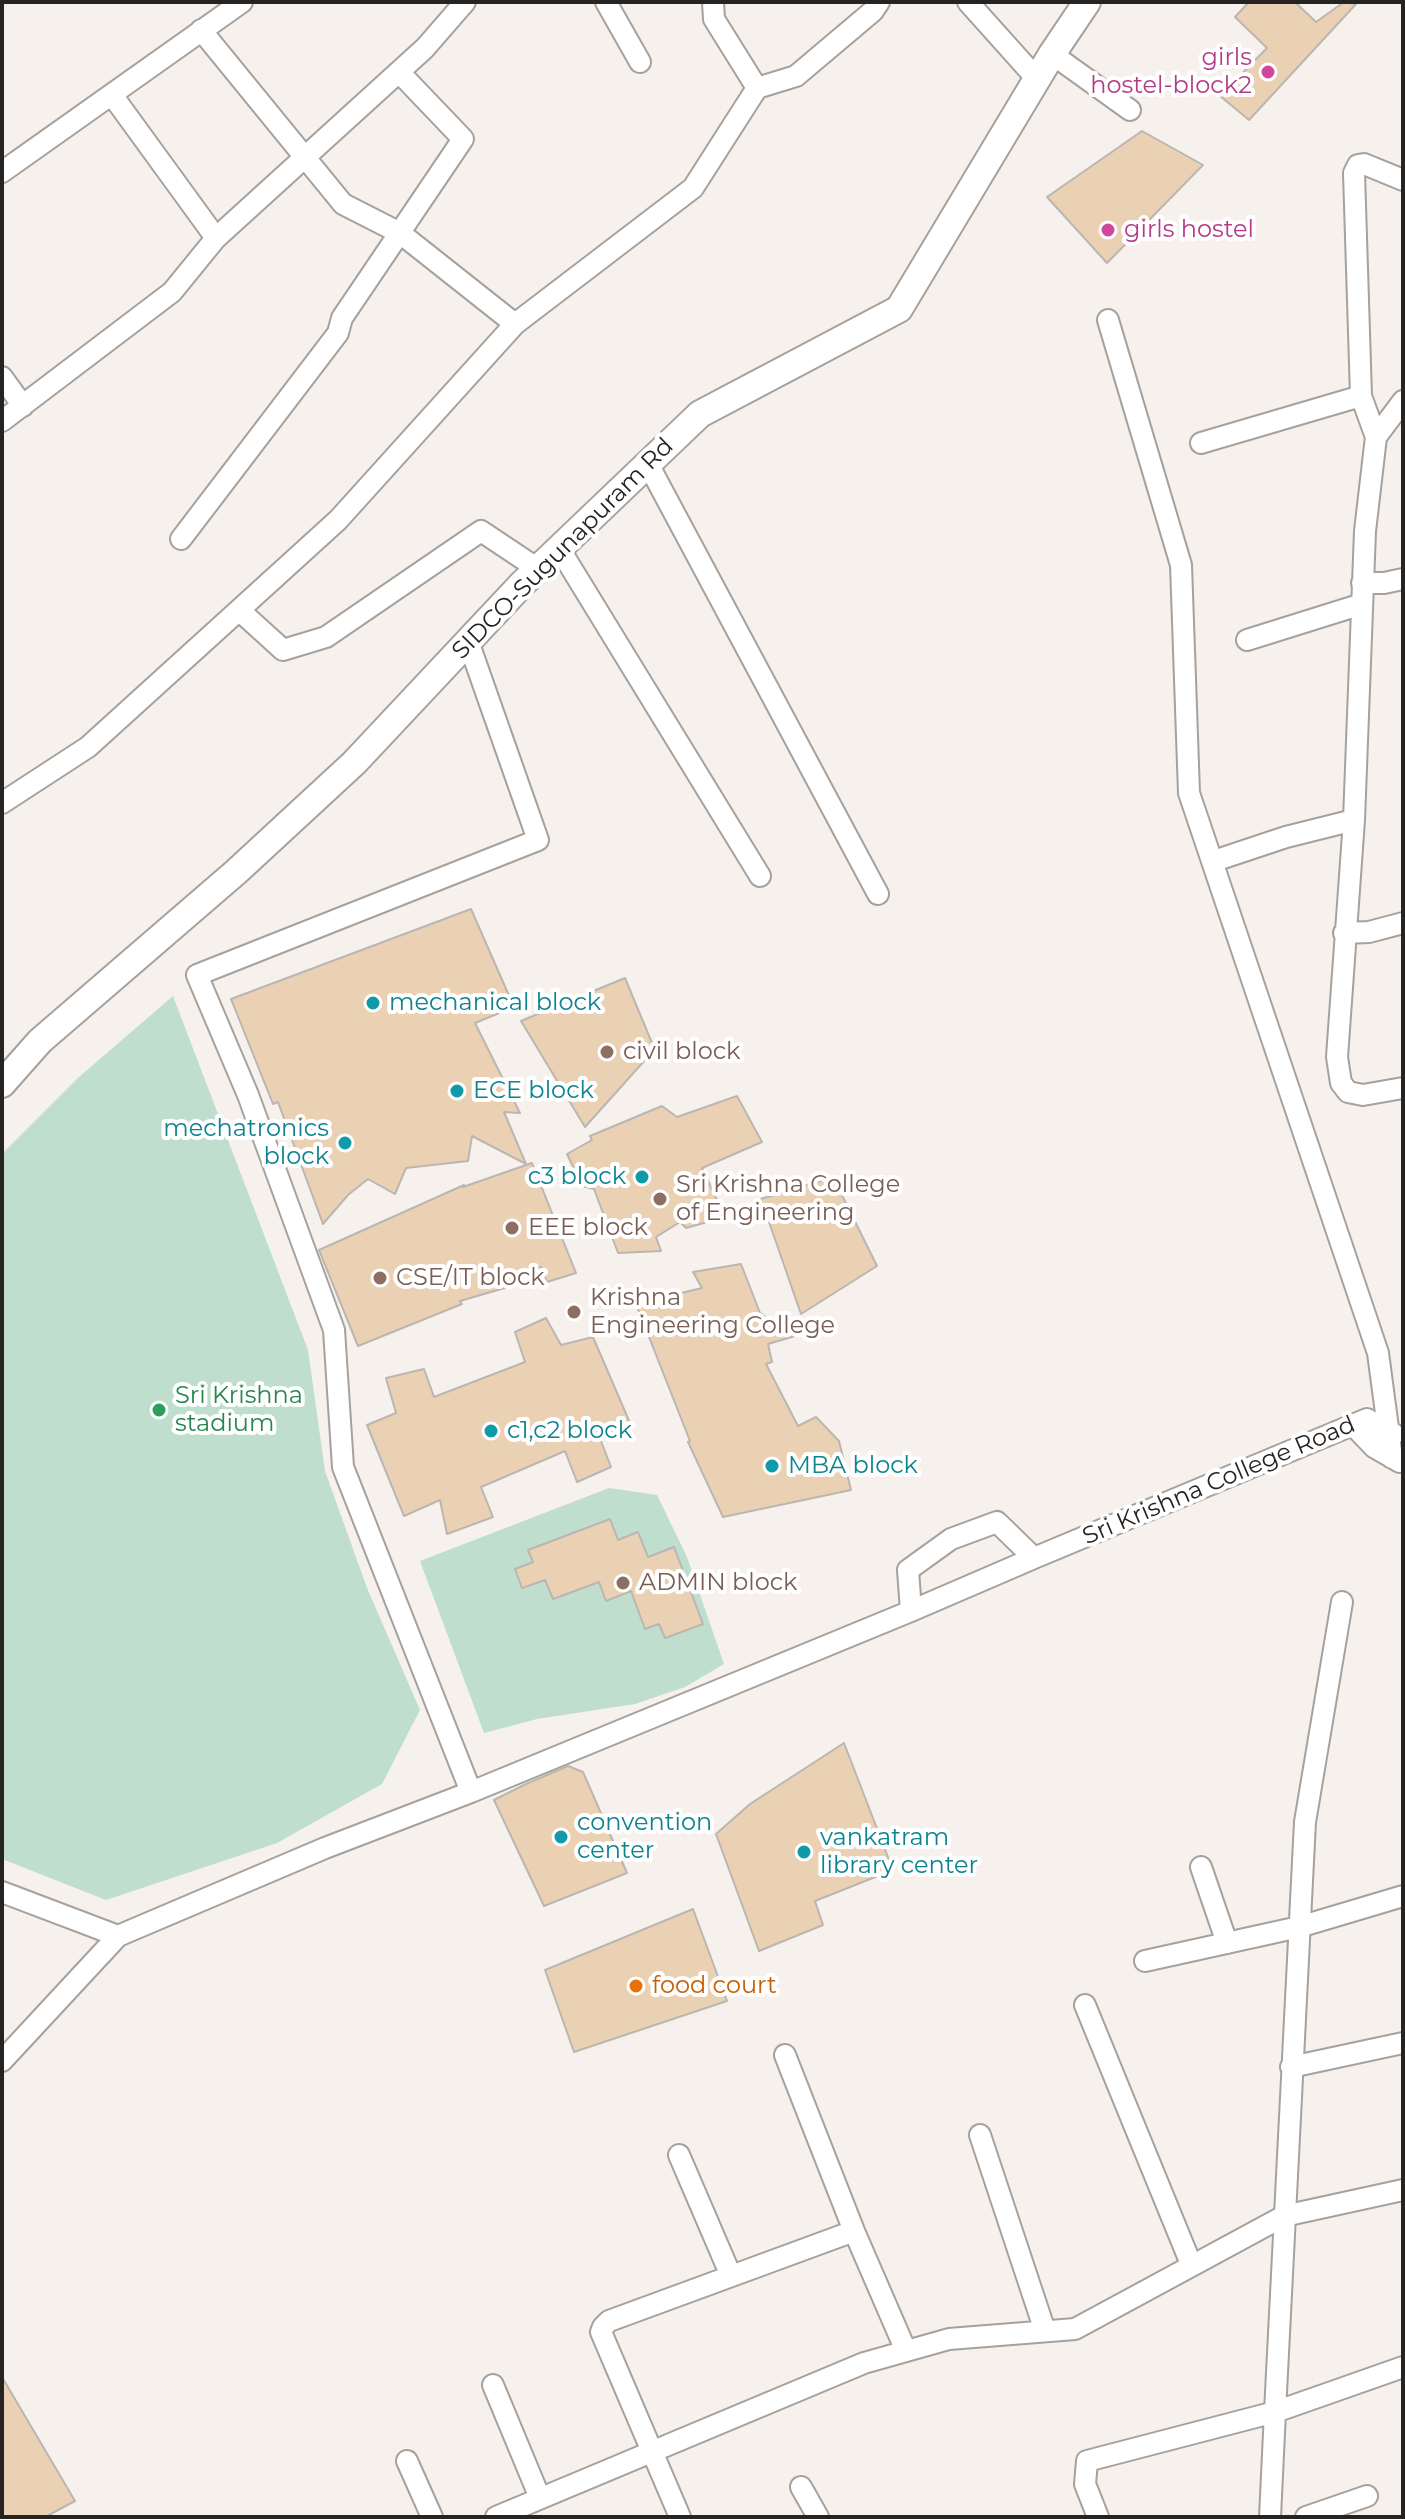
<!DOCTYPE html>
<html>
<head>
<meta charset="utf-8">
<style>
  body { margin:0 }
  #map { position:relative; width:1405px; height:2519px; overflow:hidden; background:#f6f1ec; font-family:Montserrat,sans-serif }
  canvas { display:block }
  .frame { position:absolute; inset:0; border:4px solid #262423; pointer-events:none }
</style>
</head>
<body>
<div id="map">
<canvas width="1405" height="2519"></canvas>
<div class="frame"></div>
</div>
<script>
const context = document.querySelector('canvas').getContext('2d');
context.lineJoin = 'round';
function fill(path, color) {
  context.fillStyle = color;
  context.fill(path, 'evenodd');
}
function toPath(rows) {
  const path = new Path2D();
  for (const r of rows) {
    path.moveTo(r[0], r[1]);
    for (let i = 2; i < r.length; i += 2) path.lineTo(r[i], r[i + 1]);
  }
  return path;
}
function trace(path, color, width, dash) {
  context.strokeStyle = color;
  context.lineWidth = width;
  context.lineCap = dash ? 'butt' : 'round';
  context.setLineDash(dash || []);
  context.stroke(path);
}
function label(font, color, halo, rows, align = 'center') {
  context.font = font + ' Montserrat,sans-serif';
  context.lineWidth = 8;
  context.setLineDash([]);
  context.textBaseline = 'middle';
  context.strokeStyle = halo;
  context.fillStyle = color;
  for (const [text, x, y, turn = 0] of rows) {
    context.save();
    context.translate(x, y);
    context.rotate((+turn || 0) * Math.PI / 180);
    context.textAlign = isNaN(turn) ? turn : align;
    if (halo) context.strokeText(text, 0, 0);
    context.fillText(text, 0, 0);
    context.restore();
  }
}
const green = toPath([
  [173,996,308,1350,325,1471,367,1588,420,1710,382,1784,277,1843,106,1900,2,1859,2,1154,79,1077],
  [609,1488,657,1495,687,1557,724,1664,685,1687,635,1704,537,1719,484,1733,420,1561]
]);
const building = toPath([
  [1249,2,1295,2,1316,22,1344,2,1356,4,1249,120,1220,96,1267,48,1235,17,1249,2],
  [1142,131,1203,165,1107,263,1047,197,1142,131],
  [471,909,514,1007,475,1023,520,1113,504,1112,526,1164,472,1136,468,1161,406,1168,395,1194,368,1179,348,1195,323,1224,278,1102,273,1104,231,999,471,909],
  [625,978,657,1055,646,1059,585,1127,521,1021,625,978],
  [737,1096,762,1142,702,1168,725,1217,686,1228,680,1222,656,1237,661,1251,618,1253,594,1189,582,1186,567,1154,592,1140,590,1136,662,1106,677,1117,737,1096],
  [532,1163,576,1273,547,1282,541,1267,513,1276,515,1285,460,1301,462,1304,358,1346,319,1250,464,1185,463,1187,532,1163],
  [833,1177,877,1266,801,1314,761,1199,833,1177],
  [741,1264,760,1313,795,1336,768,1344,772,1362,766,1364,798,1426,816,1417,839,1441,851,1490,723,1517,688,1442,690,1441,636,1304,702,1288,693,1272,741,1264],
  [546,1318,561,1345,593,1337,630,1423,599,1436,611,1467,577,1482,565,1451,481,1487,493,1517,447,1534,440,1500,404,1516,367,1425,396,1413,386,1378,424,1369,434,1397,525,1362,515,1332,546,1318],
  [610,1519,618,1540,638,1532,648,1557,674,1547,703,1624,665,1638,659,1624,645,1629,631,1591,606,1601,599,1582,553,1599,545,1580,522,1588,515,1569,533,1562,528,1550,610,1519],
  [844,1743,893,1870,815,1901,823,1925,759,1951,716,1834,750,1804,844,1743],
  [568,1766,583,1772,627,1873,544,1906,494,1800,526,1784,568,1766],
  [693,1909,727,2001,574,2052,545,1970,693,1909],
  [2,2377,75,2501,45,2517,2,2517,2,2377]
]);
const minor = toPath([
  [606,2,640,62],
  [713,2,714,19,757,88,796,76,873,11,879,2],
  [968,2,1037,79],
  [201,30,343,204,400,233,515,324],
  [1052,54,1130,110],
  [112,95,216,238,425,48,465,2],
  [2,172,242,2],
  [1403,180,1364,164,1358,165,1354,173,1361,396,1376,437,1365,531,1354,820,1337,1057,1341,1083,1348,1092,1363,1095,1403,1088],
  [1108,320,1181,565,1189,793,1378,1353,1392,1458],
  [2,377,23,406],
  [2,421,172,292,216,238],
  [1376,437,1403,401],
  [1201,443,1361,396],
  [648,464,878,894],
  [181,539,338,333,342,318,463,139,399,72],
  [559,548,760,876],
  [1362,583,1384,583,1403,579],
  [239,610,338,520,515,324,693,188,757,88],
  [1247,640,1362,604],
  [2,803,88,747,239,610,283,650,326,637,481,531,538,569],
  [1223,858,1286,837,1354,820],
  [1344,933,1369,932,1403,923],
  [1353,1425,1374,1447,1400,1462],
  [1034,1558,1367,1419,1394,1434],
  [471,1792,911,1611,1034,1558,997,1522,951,1539,908,1570,911,1611],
  [1201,1867,1227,1943],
  [2,1892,118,1936,325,1848,471,1792,343,1467,334,1330,248,1095,197,975,538,840,468,641],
  [1145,1961,1299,1927,1403,1896],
  [1085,2005,1191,2264],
  [785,2055,854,2231,906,2351],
  [2,2061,118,1936],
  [1291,2067,1403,2043],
  [980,2135,1045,2331],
  [679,2155,731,2276],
  [493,2385,540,2498],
  [407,2461,432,2517],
  [801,2487,818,2517],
  [496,2517,864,2363,949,2339,1075,2329,1284,2216,1403,2190],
  [680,2517,601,2332,603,2327,609,2321,854,2231],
  [1098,2517,1085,2484,1087,2461,1275,2412,1305,1822,1342,1602],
  [1270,2517,1275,2412,1403,2367],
  [1306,2517,1367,2496]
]);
const tertiary = toPath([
  [2,1084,40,1041,236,872,354,763,522,584,700,414,899,309,1052,54,1087,2]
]);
const markers = [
  [1268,72,8,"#d1479c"],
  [1108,230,8,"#d1479c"],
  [373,1003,8,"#0f9aa8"],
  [607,1052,8,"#8d6e63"],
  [457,1091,8,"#0f9aa8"],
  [345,1143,8,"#0f9aa8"],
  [642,1177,8,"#0f9aa8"],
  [660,1199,8,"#8d6e63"],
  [512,1228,8,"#8d6e63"],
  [380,1278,8,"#8d6e63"],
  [574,1312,8,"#8d6e63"],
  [159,1410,8,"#2e9e5b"],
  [491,1431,8,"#0f9aa8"],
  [772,1466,8,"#0f9aa8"],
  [623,1583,8,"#8d6e63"],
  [561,1837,8,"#0f9aa8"],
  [804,1852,8,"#0f9aa8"],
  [636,1986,8,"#e8710a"]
];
const hotelNames = [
  ["girls",1252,58],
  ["hostel-block2",1252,86],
  ["girls hostel",1124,230,"left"]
];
const streetNames = [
  ["SIDCO-Sugunapuram Rd",563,549,-45],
  ["Sri Krishna College Road",1219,1481,-23]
];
const cultureNames = [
  ["mechanical block",389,1003],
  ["ECE block",473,1091],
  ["mechatronics",329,1129,"right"],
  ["block",329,1157,"right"],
  ["c3 block",626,1177,"right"],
  ["c1,c2 block",507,1431],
  ["MBA block",788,1466],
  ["convention",577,1823],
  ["center",577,1851],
  ["vankatram",820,1838],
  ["library center",820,1866]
];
const educationNames = [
  ["civil block",623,1052],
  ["Sri Krishna College",676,1185],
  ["of Engineering",676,1213],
  ["EEE block",528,1228],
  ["CSE/IT block",396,1278],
  ["Krishna",590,1298],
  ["Engineering College",590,1326],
  ["ADMIN block",639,1583]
];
const leisureNames = [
  ["Sri Krishna",175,1396],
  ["stadium",175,1424]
];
const foodNames = [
  ["food court",652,1986]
];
fill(green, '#bfdecd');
fill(building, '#ebd1b4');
trace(building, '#bbb6b1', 2);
trace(minor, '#a6a19d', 24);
trace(tertiary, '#a6a19d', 30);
trace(minor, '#fff', 20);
trace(tertiary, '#fff', 26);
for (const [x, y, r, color] of markers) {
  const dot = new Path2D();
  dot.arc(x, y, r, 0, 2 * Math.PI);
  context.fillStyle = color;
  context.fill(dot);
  trace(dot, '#fff', 3);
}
label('24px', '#b23c85', '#fff', hotelNames, 'right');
label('24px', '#262423', '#fff', streetNames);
label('24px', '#0d838f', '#fff', cultureNames, 'left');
label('24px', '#785e54', '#fff', educationNames, 'left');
label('24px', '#27864d', '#fff', leisureNames, 'left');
label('24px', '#c56008', '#fff', foodNames, 'left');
</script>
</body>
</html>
